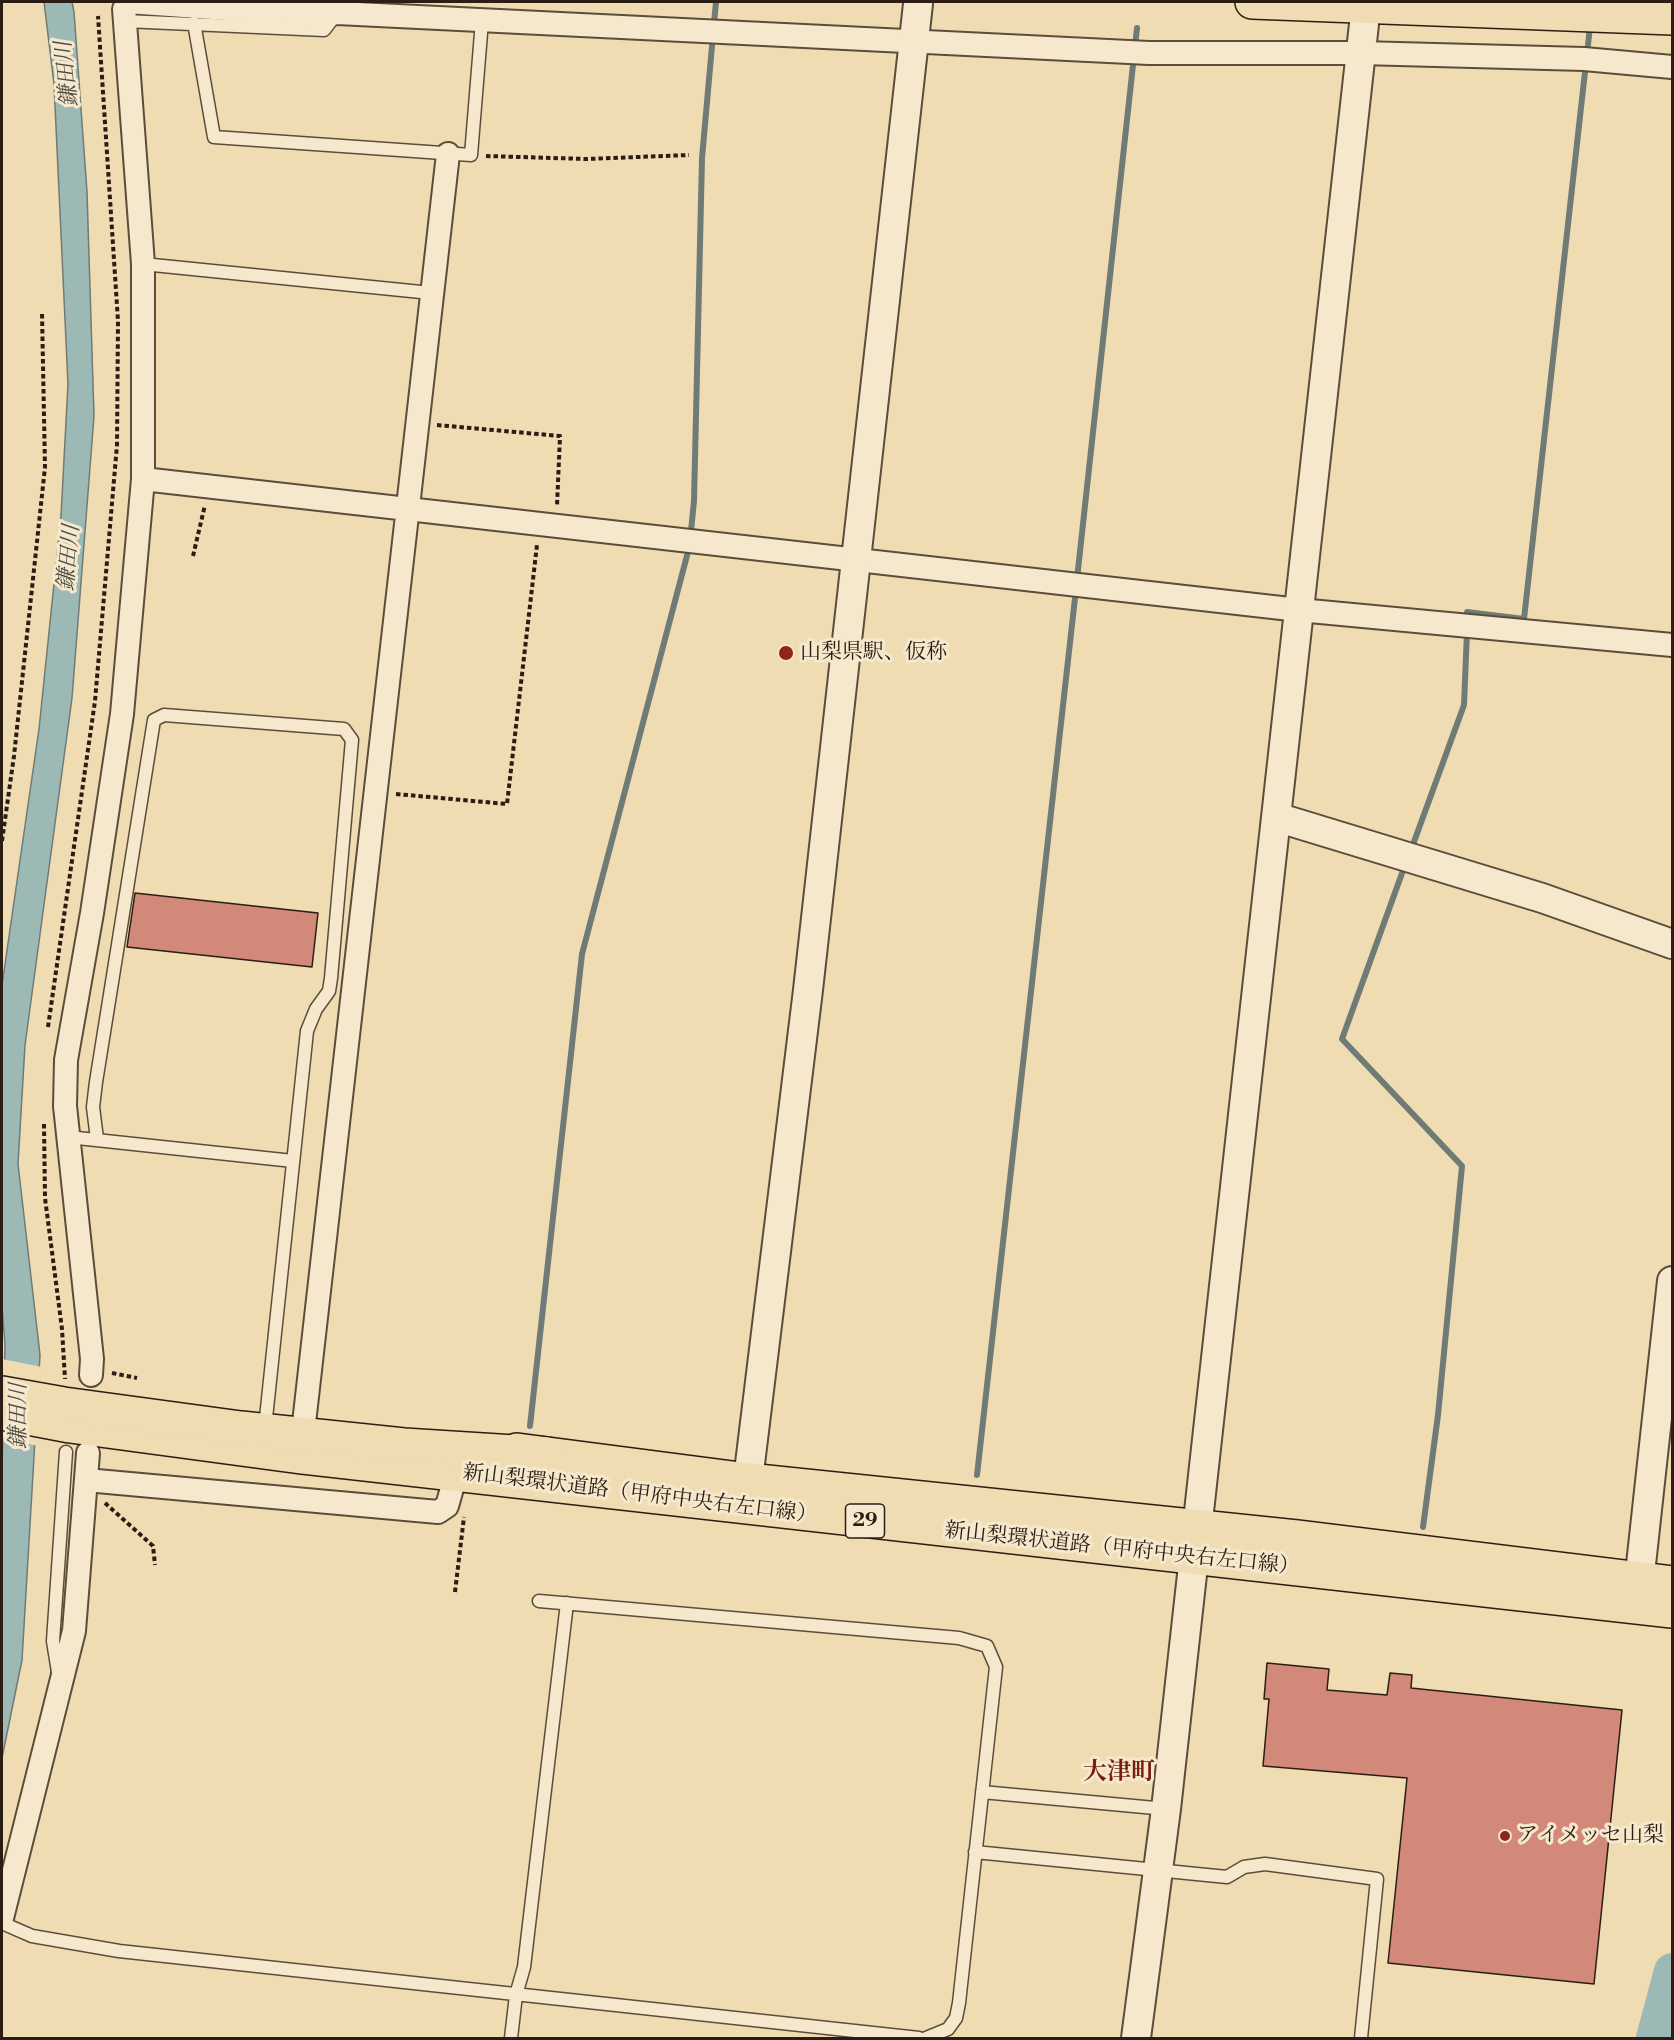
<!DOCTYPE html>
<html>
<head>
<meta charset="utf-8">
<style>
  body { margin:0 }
  #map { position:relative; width:1674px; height:2040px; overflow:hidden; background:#efdcb2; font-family:"Libre Bodoni",serif }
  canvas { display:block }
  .frame { position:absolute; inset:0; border:3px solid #2b1d13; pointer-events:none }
</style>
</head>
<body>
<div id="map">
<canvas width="1674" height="2040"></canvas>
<div class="frame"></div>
</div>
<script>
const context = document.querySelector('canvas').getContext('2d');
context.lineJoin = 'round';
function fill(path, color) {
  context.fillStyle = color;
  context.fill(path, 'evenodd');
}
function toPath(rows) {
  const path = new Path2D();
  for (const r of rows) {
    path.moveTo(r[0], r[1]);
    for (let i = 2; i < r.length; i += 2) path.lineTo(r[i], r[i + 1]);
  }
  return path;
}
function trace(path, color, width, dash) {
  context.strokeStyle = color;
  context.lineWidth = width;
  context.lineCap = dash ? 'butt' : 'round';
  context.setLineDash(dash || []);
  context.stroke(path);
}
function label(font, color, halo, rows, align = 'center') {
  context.font = font + ' "Libre Bodoni","Noto Serif JP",serif';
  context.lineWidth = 6;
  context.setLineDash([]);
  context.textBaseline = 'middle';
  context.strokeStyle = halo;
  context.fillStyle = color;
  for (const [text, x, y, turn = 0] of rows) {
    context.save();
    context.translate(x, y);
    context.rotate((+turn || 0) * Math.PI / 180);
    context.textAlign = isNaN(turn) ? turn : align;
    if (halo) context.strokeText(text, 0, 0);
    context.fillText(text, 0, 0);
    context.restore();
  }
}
const water = toPath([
  [44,2,72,2,74,12,87,192,94,416,72,698,25,1045,18,1164,40,1355,22,1660,2,1758,2,1469,5,1345,2,1307,2,985,39,729,61,516,68,384,54,84,44,2]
]);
const pier = toPath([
  [2,1359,42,1367,39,1446,2,1439]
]);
const stream = toPath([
  [714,23,716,2],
  [691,531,694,501,702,158,712,46],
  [1077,579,1137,28],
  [1467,612,1524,619,1590,27],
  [1411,850,1464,705,1467,632],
  [1405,865,1342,1039,1462,1166,1438,1415,1423,1527],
  [530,1426,582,954,689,548],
  [977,1475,1076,589]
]);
const river = toPath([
  [1654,2038,1672,1971]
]);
const building = toPath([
  [135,893,318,913,312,967,127,947,135,893],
  [1267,1663,1329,1669,1327,1690,1387,1695,1390,1673,1412,1675,1411,1688,1622,1710,1594,1984,1388,1963,1407,1778,1263,1766,1269,1699,1264,1699,1267,1663]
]);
const path = toPath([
  [486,156,587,159,689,155],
  [437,425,560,436,557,506],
  [193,556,205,505],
  [396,794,507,804,537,545],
  [2,841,14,756,45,467,42,313],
  [48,1027,95,701,117,445,118,321,98,16],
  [44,1124,45,1198,62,1329,65,1379],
  [112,1373,137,1378],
  [105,1503,153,1546,155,1565],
  [455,1592,464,1517]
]);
const service = toPath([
  [125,21,324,30,337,13],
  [194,23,214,137,471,155,482,21],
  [143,264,431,293],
  [68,1137,293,1161],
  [97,1139,93,1107,96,1082,154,720,164,715,344,729,352,740,331,978,329,991,316,1009,307,1031,266,1418],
  [539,1601,959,1638,987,1646,996,1667,959,2003,956,2018,948,2029,926,2038],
  [58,1672,53,1641,66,1452],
  [982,1792,1166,1809],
  [975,1852,1227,1877,1244,1867,1265,1864,1377,1879,1361,2038],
  [2,1923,32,1936,119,1951,919,2038],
  [511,2038,516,1995,524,1967,567,1603]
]);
const minor = toPath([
  [127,2,299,14,337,13,1149,53,1361,53,1584,59,1672,67],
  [143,479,1299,610,1672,645],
  [91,1375,92,1359,65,1106,66,1060,92,913,122,714,143,479,143,264,124,9],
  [304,1423,448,154],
  [86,1480,438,1512,447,1506,456,1474],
  [2,1918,74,1631,88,1453]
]);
const tertiary = toPath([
  [1276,817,1542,898,1672,944],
  [748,1480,808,990,918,4],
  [1637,1601,1672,1281],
  [1136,2038,1166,1809,1364,24]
]);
const primary = toPath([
  [2,1413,70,1426,301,1457,1672,1611],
  [517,1450,748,1480,1297,1537,1672,1583]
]);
const motorway = toPath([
  [1252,2,1672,18],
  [2,1393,64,1404,241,1428,404,1445,546,1454]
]);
const markers = [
  [786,653,8,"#8f2418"],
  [1505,1836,6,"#8f2418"]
];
const shields = [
  [865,1521,39]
];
const shieldNames = [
  ["29",865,1521]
];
const poiNames = [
  ["山梨県駅、仮称",800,653],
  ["アイメッセ山梨",1517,1836]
];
const streetNames = [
  ["新山梨環状道路（甲府中央右左口線）",640,1495,7],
  ["新山梨環状道路（甲府中央右左口線）",1122,1550,6]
];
const waterNames = [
  ["鎌田川",68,74,-96],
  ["鎌田川",70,558,-85],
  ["鎌田川",20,1416,-90]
];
const quarterNames = [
  ["大津町",1119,1773]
];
fill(water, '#9db9b6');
trace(water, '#6f7b75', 1.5);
fill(pier, '#efdcb2');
trace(stream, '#6f7b75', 6);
trace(river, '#9db9b6', 36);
fill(building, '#d28979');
trace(building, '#2b1d13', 1.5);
trace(service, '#5c4d3b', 15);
trace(minor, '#5c4d3b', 26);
trace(tertiary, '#5c4d3b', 32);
trace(primary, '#2b1d13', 36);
trace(motorway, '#2b1d13', 36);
trace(path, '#2b1d13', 4, [4.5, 3]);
trace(service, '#f5e8cd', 12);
trace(minor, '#f5e8cd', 22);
trace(tertiary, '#f5e8cd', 28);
trace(primary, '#efdcb2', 33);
trace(motorway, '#efdcb2', 33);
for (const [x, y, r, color] of markers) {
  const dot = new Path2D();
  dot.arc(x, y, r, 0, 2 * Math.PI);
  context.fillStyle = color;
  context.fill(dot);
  trace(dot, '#f5e8cd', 2);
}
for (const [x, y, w] of shields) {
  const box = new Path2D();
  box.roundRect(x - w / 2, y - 17, w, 34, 4.5);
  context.fillStyle = '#f5e8cd';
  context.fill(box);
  trace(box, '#2b1d13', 1.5);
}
label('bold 20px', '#2b1d13', null, shieldNames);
label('21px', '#2b1d13', '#f5e8cd', poiNames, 'left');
label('21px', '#2b1d13', '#f5e8cd', streetNames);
label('italic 22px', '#4d4c44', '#f5e8cd', waterNames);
label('bold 24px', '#7a1f14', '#f5e8cd', quarterNames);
</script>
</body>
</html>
